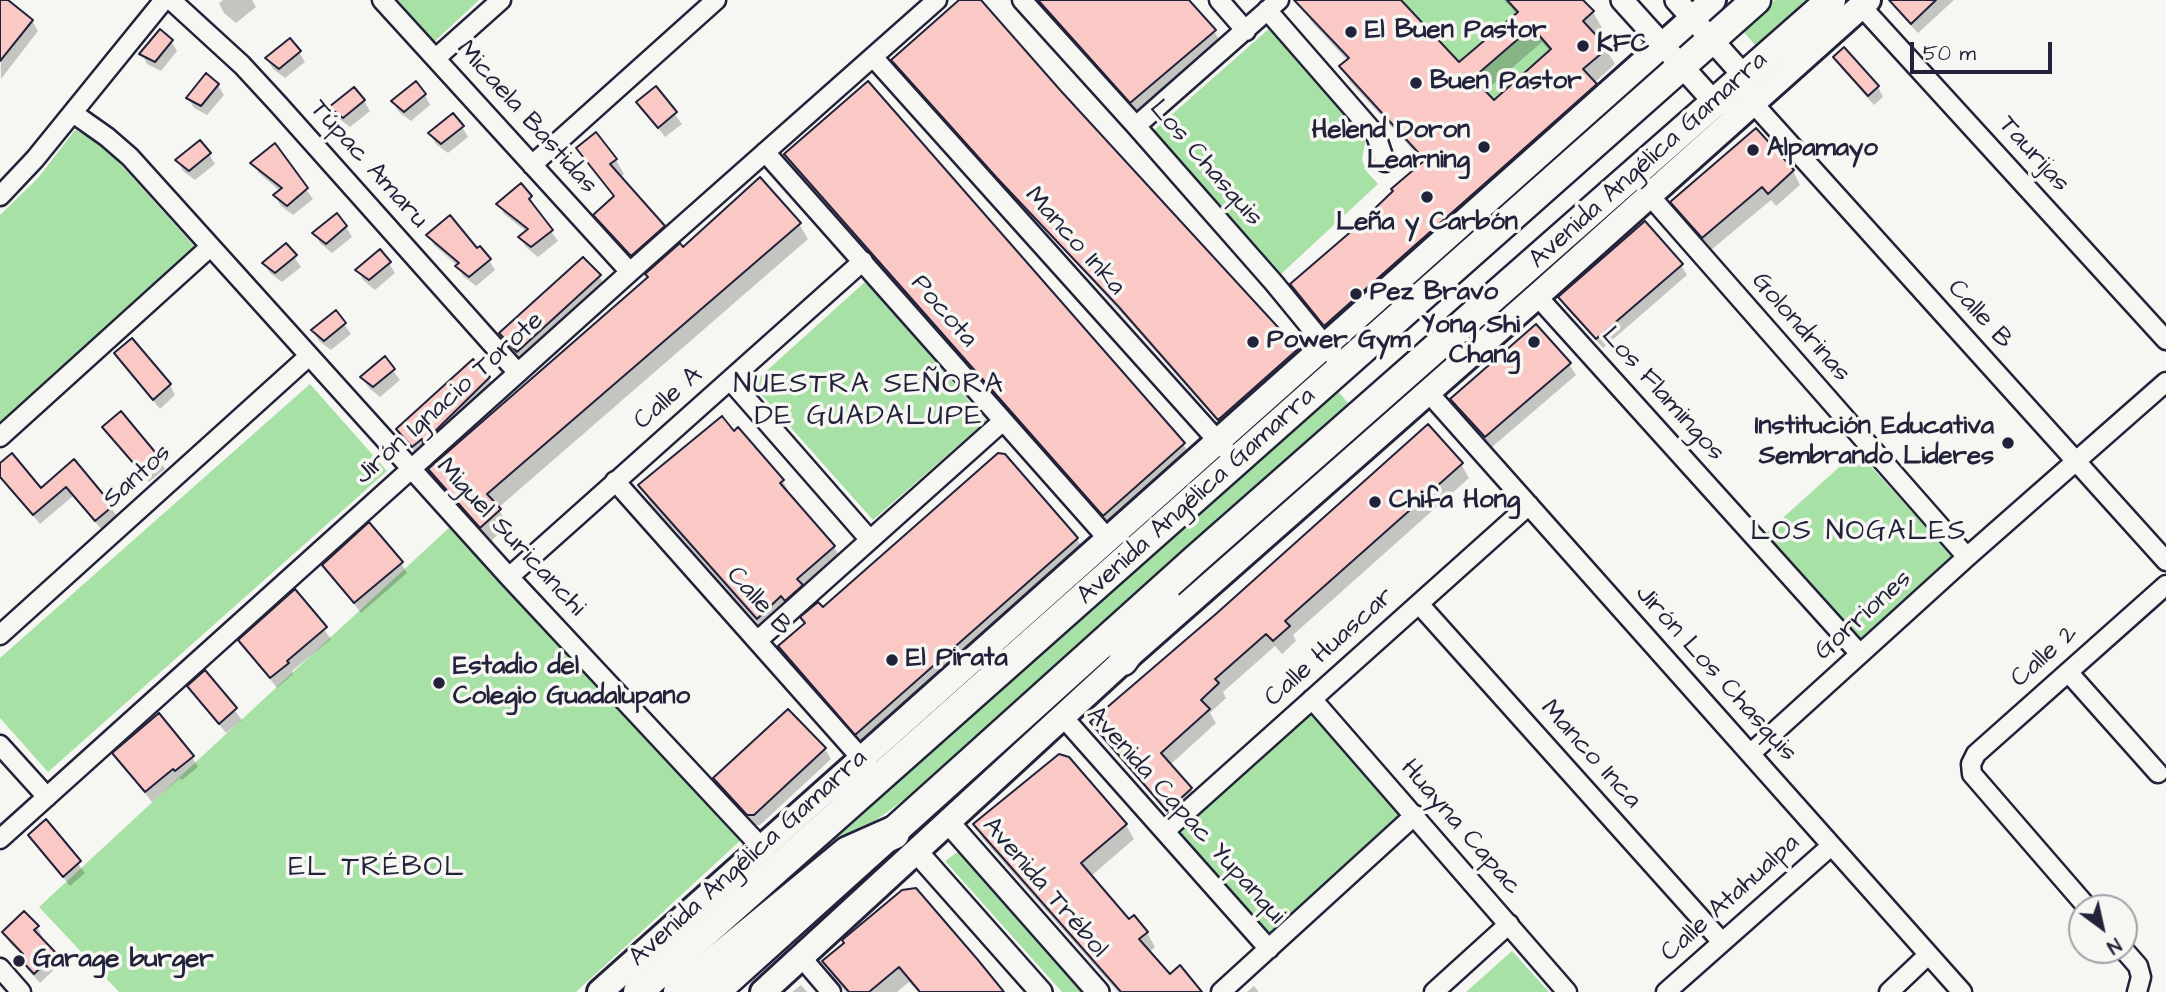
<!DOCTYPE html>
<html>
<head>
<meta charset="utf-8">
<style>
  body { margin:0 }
  #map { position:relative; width:2166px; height:992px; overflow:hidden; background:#f6f6f2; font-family:"Architects Daughter",sans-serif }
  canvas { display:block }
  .north { position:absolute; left:2068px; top:894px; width:70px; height:70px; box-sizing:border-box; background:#f6f6f2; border:2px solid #a1a1a9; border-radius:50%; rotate:147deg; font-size:19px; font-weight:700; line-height:28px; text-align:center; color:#22223b }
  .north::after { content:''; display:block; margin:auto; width:24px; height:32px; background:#22223b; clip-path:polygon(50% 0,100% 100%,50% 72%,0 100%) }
  .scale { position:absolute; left:1910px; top:42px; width:142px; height:32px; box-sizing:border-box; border:4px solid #22223b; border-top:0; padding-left:9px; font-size:21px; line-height:24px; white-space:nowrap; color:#22223b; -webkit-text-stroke:5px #f6f6f2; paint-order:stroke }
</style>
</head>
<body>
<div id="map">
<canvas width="2166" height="992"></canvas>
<div class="north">N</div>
<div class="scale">50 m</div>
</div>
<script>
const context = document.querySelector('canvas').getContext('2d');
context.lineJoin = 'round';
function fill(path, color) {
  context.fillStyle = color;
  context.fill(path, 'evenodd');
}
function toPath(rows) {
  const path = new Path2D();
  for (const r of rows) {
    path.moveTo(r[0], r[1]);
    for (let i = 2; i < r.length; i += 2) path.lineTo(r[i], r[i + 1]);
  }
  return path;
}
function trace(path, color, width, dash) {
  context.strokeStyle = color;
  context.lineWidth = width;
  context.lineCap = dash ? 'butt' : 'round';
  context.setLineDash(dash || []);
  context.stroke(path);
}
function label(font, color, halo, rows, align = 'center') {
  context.font = font + ' "Architects Daughter",sans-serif';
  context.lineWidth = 7;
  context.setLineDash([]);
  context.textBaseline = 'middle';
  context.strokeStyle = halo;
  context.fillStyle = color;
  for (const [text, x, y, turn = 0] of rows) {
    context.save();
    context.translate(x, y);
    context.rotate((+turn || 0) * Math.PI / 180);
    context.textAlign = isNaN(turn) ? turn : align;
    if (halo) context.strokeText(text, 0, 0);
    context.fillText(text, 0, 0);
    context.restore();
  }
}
const green = toPath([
  [396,0,479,0,434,42],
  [1401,0,1507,0,1551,49,1494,100],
  [1775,0,1807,0,1756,46,1742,30],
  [1271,27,1366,137,1362,160,1367,172,1378,184,1281,274,1153,131],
  [75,130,96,141,114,157,195,247,0,422,0,215,38,178],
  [866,281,986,421,873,520,752,384],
  [310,384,387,471,48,772,0,718,0,658],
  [1336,389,1352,408,948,768,814,865,669,992,652,992],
  [1857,451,1952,556,1860,639,1765,534],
  [451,526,742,839,576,992,119,992,39,907],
  [1312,712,1403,814,1267,935,1176,832],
  [959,851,1084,992,1062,992,945,861],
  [1512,951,1549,992,1466,992]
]);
const shadow = toPath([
  [0,0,5,0,32,21,38,31,1,79],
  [223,0,252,0,256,7,236,23,224,13,219,3],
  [962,0,979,0,1059,92,1296,350,1303,361,1225,430,1126,318,899,71,893,60],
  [1035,0,1187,0,1214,31,1222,44,1139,114],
  [1309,0,1398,0,1459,65,1517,14,1504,0,1581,0,1593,12,1602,28,1594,35,1606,49,1615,64,1594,83,1604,100,1334,341,1301,300,1292,284,1348,236,1425,163,1350,82,1341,66,1348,61,1311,21,1302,6],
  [1542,42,1551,52,1494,102,1484,92],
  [1898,0,1954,0,1918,33,1900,14,1894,3],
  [171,41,177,51,161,71,147,64,142,54],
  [299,52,305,62,285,78,273,69,267,59],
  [1835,58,1878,87,1883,97,1874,105,1841,68],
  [218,85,224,95,207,115,194,108,188,98],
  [656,89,682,124,665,137,639,102],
  [425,95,430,105,411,121,399,112,393,102],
  [364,101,370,111,350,127,337,117,332,107],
  [462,127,468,137,448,153,436,144,430,134],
  [1755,131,1793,171,1800,185,1776,206,1771,200,1711,250,1680,215,1672,202],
  [275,146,313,199,293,215,281,206,275,196,281,192,259,173,253,163],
  [578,149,616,160,624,174,620,178,663,227,671,242,640,269,604,229,595,215,615,198,587,163],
  [209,154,215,164,195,180,183,171,178,161],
  [786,154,1183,444,1192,458,1112,529,795,169],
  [530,197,536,208,535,209,558,241,538,257,526,247,520,237,527,232,504,214,499,204],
  [799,224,808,239,498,508,508,525,490,542,439,485,430,470,682,249],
  [346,227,352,237,332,253,320,243,314,233],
  [428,235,477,250,489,260,495,270,476,286,463,276,458,266,434,245],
  [286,245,301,267,282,282,270,273,264,263],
  [389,263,395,273,375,290,363,280,358,270],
  [1681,265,1687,275,1603,348,1566,308,1560,298],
  [599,276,609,292,527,367,510,349,501,333],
  [336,313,351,334,331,350,319,341,313,331],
  [116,354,170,385,175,395,160,409],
  [384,359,400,380,380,397,368,387,362,377],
  [473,361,489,378,496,391,420,459,398,429],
  [1569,364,1576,375,1492,447,1459,411,1453,399],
  [105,427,159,459,165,469,149,482,110,437],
  [738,429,783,481,792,498,834,547,844,564,768,635,650,502,640,485],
  [74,462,118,517,102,530,73,496,40,524,0,477,0,465,41,490],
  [1461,464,1469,478,1293,635,1296,641,1282,654,1275,646,1223,692,1226,698,1210,713,1216,723,1170,765,1191,789,1199,803,1176,823,1100,736,1092,722],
  [1077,539,1085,552,864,747,788,660,781,646,823,610],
  [401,563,407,573,361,613,324,565],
  [295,591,331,639,292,671,293,674,277,688,240,640],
  [205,672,242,720,226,733,189,686],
  [825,749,831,759,760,825,754,825,721,789,716,779],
  [114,754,192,757,198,767,182,780,180,778,152,802],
  [46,822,85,873,70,886,30,835],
  [975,825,1126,825,1134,839,1090,877,1129,922,1147,933,1155,947,1148,953,1169,977,1199,992,1118,992,983,839],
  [24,913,37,927,43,938,41,940,60,964,40,983,27,969,21,959,23,956,10,943,4,933],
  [846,943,1002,992,918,992,909,982,897,992,846,992,833,978,824,962],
  [801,985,807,992,792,992],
  [1254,986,1259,992,1247,992]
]);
const building = toPath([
  [0,0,8,0,33,20,0,61,0,0],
  [959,0,981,0,1061,91,1298,349,1218,420,1118,306,997,178,891,60,959,0],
  [1038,0,1189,0,1216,30,1130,103,1038,0],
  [1294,0,1401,0,1459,62,1518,12,1507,0,1583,0,1594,11,1583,21,1608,48,1583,69,1597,84,1324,326,1290,284,1347,235,1393,191,1391,189,1425,160,1339,66,1349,58,1294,0],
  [1532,27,1551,49,1494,100,1473,78,1532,27],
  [1889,0,1936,0,1911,24,1889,0],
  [160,29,173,40,155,62,139,54,160,29],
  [290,38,301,51,279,69,265,58,290,38],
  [1844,47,1879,86,1868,96,1833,57,1844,47],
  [206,73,219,84,201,106,186,98,206,73],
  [416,81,426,94,404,112,391,101,416,81],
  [868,81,1185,443,1103,516,784,154,868,81],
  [656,86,677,112,658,128,636,102,656,86],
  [354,87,365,100,343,118,329,107,354,87],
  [453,113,464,126,441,144,428,133,453,113],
  [1756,128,1794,170,1768,194,1762,187,1702,238,1670,202,1756,128],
  [596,132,617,159,610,164,665,226,631,256,593,215,614,196,576,148,596,132],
  [200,140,211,153,189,171,175,160,200,140],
  [275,143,308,188,287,206,273,195,282,188,250,163,275,143],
  [760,177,801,223,487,494,501,509,480,528,428,469,648,277,645,274,680,243,683,247,760,177],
  [521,183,532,196,529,199,553,230,531,247,518,237,528,229,496,204,521,183],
  [337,213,347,226,326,244,312,233,337,213],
  [450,215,477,248,480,246,491,259,469,277,455,266,459,263,426,235,450,215],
  [1645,221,1683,264,1596,339,1558,297,1645,221],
  [286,243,297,255,275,273,262,263,286,243],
  [380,249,391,262,369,280,355,270,380,249],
  [583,257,601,275,517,352,499,333,583,257],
  [336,310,346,323,324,341,311,330,336,310],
  [1536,324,1571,363,1485,437,1450,399,1536,324],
  [132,338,171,384,153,400,114,353,132,338],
  [385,356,395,369,373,387,360,377,385,356],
  [473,359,490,377,423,443,422,439,412,447,396,429,473,359],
  [121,411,160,458,142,473,102,427,121,411],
  [722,416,734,431,738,427,784,480,780,483,835,546,797,579,803,585,785,601,781,596,757,619,638,485,722,416],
  [1428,424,1463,463,1285,621,1290,626,1273,641,1266,634,1215,679,1219,683,1201,700,1210,709,1161,753,1192,788,1167,811,1090,722,1217,613,1428,424],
  [12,453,41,488,74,459,113,506,95,521,66,487,33,515,0,477,0,463,12,453],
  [998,453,1005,454,1078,538,855,735,778,646,805,623,800,617,818,602,823,607,998,453],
  [369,522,403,562,354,603,322,565,369,522],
  [295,589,327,627,287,661,289,663,270,678,238,640,295,589],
  [205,670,237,708,219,724,187,686,205,670],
  [788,709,826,748,754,815,747,815,713,778,788,709],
  [159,713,194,756,175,771,173,769,145,792,112,753,159,713],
  [1059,754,1069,757,1127,824,1081,863,1129,919,1134,915,1148,932,1139,939,1170,974,1180,965,1202,992,1121,992,973,824,1059,754],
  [46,819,81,861,63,877,28,835,46,819],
  [916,888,978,960,1004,992,920,992,899,967,869,992,849,992,822,961,844,943,842,940,902,890,916,888],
  [24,911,39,926,34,930,56,953,34,974,19,958,23,954,2,932,24,911]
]);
const minor = toPath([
  [171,0,242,65,278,104,518,373],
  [382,0,630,272],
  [1022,0,1136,126,1274,283,1343,367],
  [1219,0,1246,31],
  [1861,6,2166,340],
  [1267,10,1376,135,1385,162],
  [873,57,1225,449],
  [436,58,501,0],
  [1753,103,2166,561],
  [73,113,107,137,130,157,509,577,762,848],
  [1136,126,1279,0],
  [765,152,1109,540],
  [532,165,716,0],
  [0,196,35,159,164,0],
  [1650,196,1967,557],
  [1537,296,1860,654],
  [730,380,870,540],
  [1428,392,1962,992],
  [0,437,210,247],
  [615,481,862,759],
  [509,577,863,261],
  [1419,604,1722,942],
  [0,635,309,356],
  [757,641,1003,421],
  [2068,672,2158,773],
  [1312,699,1567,992],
  [1063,717,1269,949],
  [0,745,47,797],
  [1750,754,1967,557,2166,382],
  [1165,831,1529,505],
  [0,839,630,272,937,0],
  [2088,908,1972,774,1971,764,1976,754,2166,585],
  [2124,950,2138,966,2141,977,2137,992],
  [802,958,831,992],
  [0,968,21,992],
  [1221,992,1415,815],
  [1434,992,1509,924],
  [1666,992,1831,846],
  [1889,992,1928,955]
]);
const tertiary = toPath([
  [1622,0,1715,103,1728,103],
  [1676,0,1745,77,1749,90],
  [948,822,1098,992],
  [916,851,1041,992]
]);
const secondary = toPath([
  [600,992,1713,0],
  [763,992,1123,661,1537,296,1868,0]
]);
const primary = toPath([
  [1123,661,1166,601],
  [847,805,862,759],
  [638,992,1756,0],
  [715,992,1196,559,1831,0]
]);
const motorway = toPath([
  [680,992,848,853,893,833]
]);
const markers = [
  [1351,32,7,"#22223b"],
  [1583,46,7,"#22223b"],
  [1416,83,7,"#22223b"],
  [1484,147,7,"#22223b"],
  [1753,150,7,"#22223b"],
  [1427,197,7,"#22223b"],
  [1356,294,7,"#22223b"],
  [1253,342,7,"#22223b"],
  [1534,342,7,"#22223b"],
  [2008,443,7,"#22223b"],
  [1375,502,7,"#22223b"],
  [892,660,7,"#22223b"],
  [439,683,7,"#22223b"],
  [19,961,7,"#22223b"]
];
const poiNames = [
  ["El Buen Pastor",1365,32],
  ["KFC",1597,46],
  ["Buen Pastor",1430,83],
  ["Helend Doron",1470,132,"right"],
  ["Learning",1470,162,"right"],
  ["Alpamayo",1767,150],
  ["Leña y Carbón",1427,224,"center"],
  ["Pez Bravo",1370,294],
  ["Yong Shi",1520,327,"right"],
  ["Chang",1520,357,"right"],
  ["Power Gym",1267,342],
  ["Institución Educativa",1994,428,"right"],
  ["Sembrando Lideres",1994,458,"right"],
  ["Chifa Hong",1389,502],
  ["El Pirata",906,660],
  ["Estadio del",453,668],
  ["Colegio Guadalupano",453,698],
  ["Garage burger",33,961]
];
const streetNames = [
  ["Micaela Bastidas",526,118,48],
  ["Taurijas",2033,155,48],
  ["Avenida Angélica Gamarra",1649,161,-42],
  ["Los Chasquis",1205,164,49],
  ["Túpac Amaru",368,165,48],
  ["Manco Inka",1074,242,48],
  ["Pocota",943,312,49],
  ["Calle B",1979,315,48],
  ["Golondrinas",1800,328,49],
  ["Los Flamingos",1662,395,48],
  ["Jirón Ignacio Torote",450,399,-42],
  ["Calle A",669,399,-41],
  ["Santos",138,477,-42],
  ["Avenida Angélica Gamarra",1197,497,-42],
  ["Miguel Suricanchi",510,538,47],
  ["Calle B",758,602,48],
  ["Gorriones",1864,616,-42],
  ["Calle Huascar",1330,648,-42],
  ["Calle 2",2045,657,-42],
  ["Jirón Los Chasquis",1715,674,48],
  ["Manco Inca",1590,755,48],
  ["Avenida Capac Yupanqui",1185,816,48],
  ["Huayna Capac",1460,828,49],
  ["Avenida Angélica Gamarra",749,859,-42],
  ["Avenida Trébol",1044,888,49],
  ["Calle Atahualpa",1731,899,-42]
];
const neighbourhoodNames = [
  ["NUESTRA SEÑORA",869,386],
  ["DE GUADALUPE",869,418],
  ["LOS NOGALES",1859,533],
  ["EL TRÉBOL",377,869]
];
fill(green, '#a8e1a5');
fill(shadow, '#0003');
fill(building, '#fac9c5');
trace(building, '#22223b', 2);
trace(minor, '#22223b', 23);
trace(tertiary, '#22223b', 26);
trace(secondary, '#22223b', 30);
trace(primary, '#22223b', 33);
trace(motorway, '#22223b', 37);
trace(minor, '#f6f6f2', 18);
trace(tertiary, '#f6f6f2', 21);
trace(secondary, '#f6f6f2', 24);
trace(primary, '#f6f6f2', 28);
trace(motorway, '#f6f6f2', 32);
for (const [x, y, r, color] of markers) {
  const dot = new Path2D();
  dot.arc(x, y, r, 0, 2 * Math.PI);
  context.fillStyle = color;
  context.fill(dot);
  trace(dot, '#f6f6f2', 2.5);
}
label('bold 26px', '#22223b', '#f6f6f2', poiNames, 'left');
label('26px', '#22223b', '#f6f6f2', streetNames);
context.letterSpacing = '2px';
label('28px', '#22223b', '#f6f6f2', neighbourhoodNames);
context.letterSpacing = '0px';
</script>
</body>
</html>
